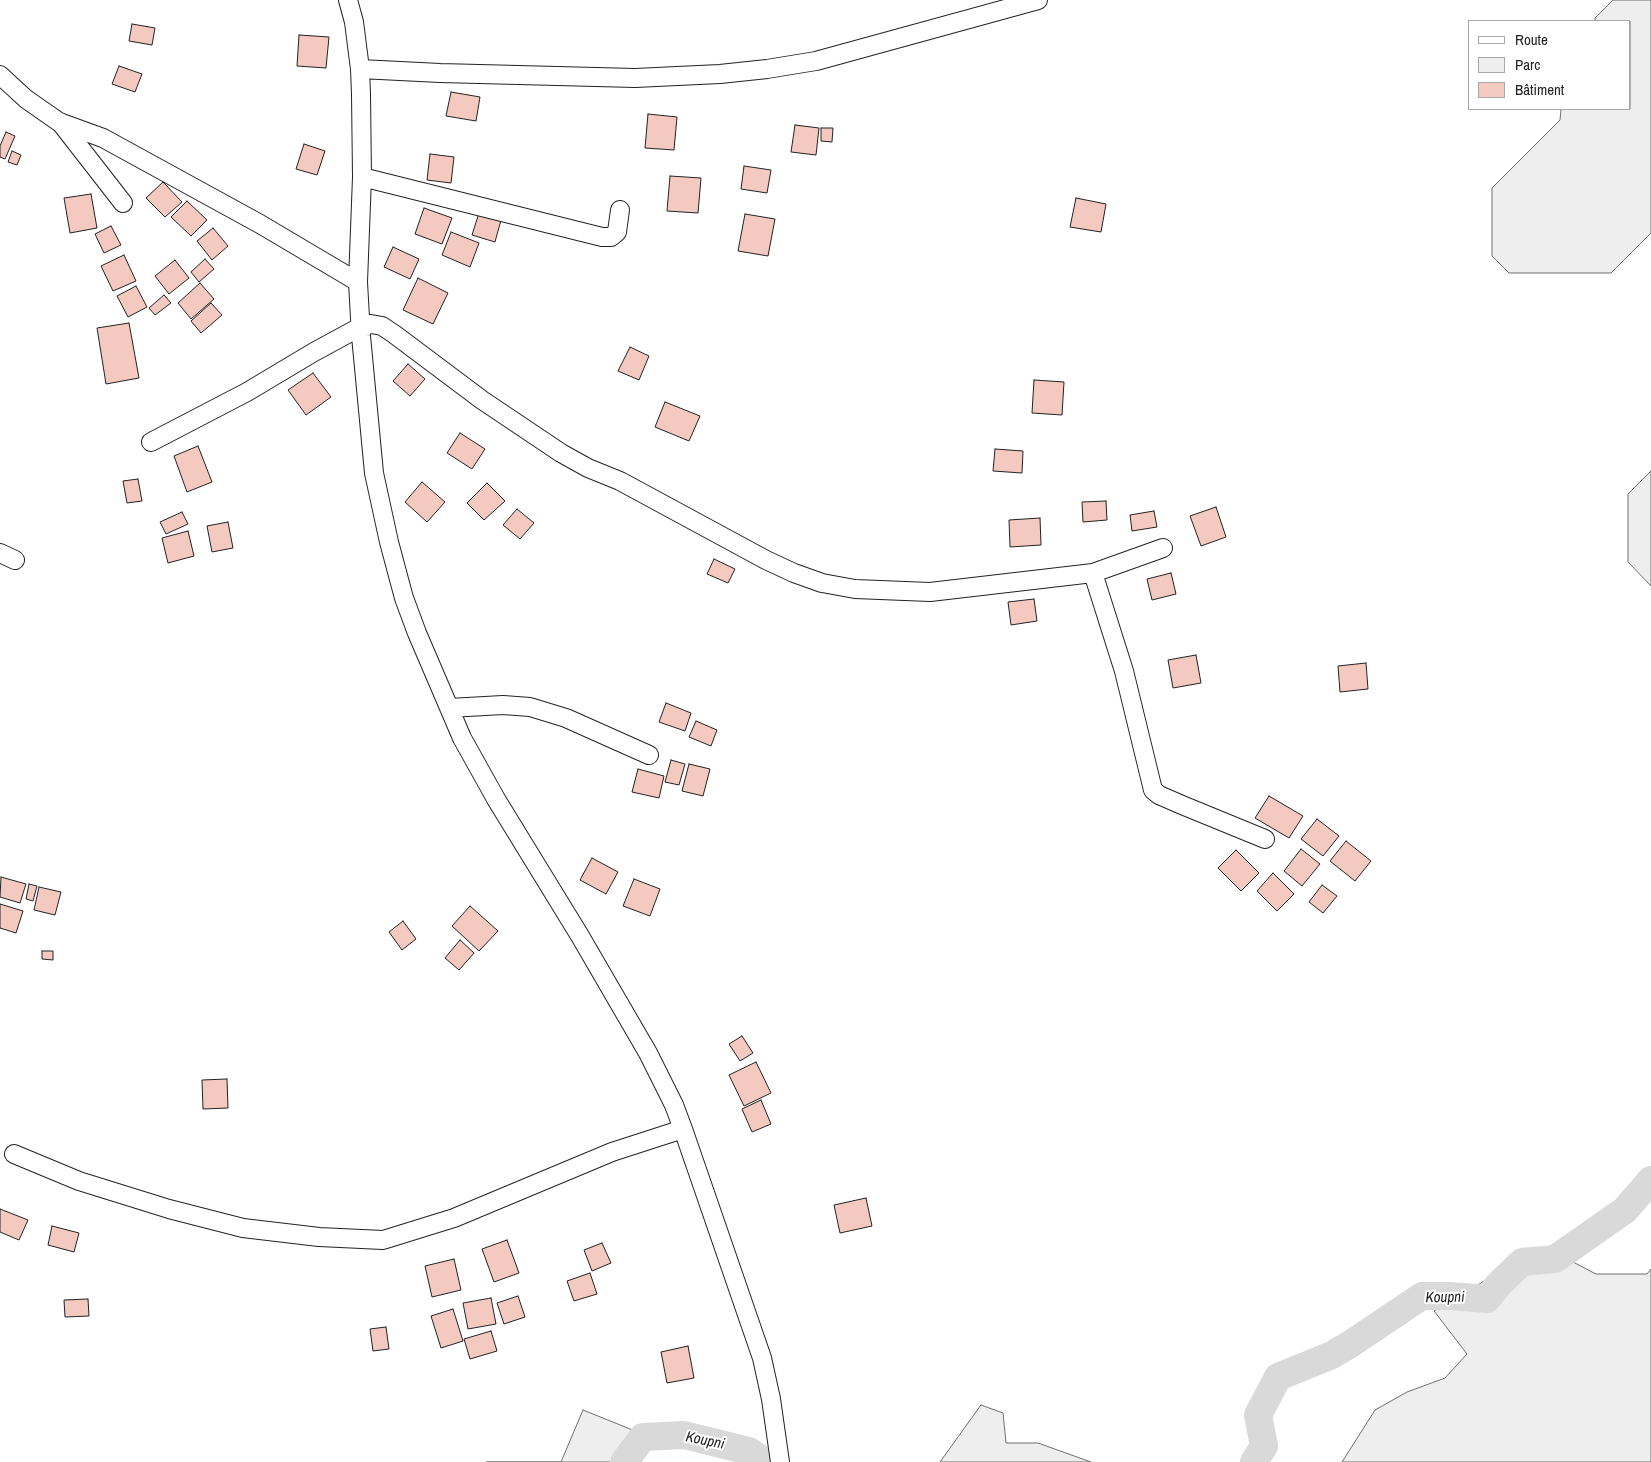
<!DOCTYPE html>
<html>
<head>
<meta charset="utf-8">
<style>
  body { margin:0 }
  #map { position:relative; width:1651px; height:1462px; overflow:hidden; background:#fff; font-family:"Archivo Narrow",sans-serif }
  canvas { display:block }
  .legend { position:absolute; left:1468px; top:20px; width:162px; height:90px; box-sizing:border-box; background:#fff; border:1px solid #a7a7a7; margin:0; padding:6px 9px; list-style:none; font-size:15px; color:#222 }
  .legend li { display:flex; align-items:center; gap:10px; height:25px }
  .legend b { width:25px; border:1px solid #a7a7a7 }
</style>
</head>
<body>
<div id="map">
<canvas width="1651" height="1462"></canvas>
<ul class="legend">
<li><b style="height:6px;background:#fff"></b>Route</li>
<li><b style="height:14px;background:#eee"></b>Parc</li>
<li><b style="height:14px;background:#f3c9c0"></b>Bâtiment</li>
</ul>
</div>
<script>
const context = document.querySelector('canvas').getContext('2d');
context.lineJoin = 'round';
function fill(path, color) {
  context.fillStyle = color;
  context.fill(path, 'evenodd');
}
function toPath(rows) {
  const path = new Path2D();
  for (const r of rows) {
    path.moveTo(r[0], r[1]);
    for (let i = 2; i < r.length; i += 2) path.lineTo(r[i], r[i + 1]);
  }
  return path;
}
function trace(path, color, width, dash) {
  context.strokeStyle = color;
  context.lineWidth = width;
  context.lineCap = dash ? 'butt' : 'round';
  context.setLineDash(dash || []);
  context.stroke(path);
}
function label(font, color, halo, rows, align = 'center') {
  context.font = font + ' "Archivo Narrow",sans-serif';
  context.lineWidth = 4;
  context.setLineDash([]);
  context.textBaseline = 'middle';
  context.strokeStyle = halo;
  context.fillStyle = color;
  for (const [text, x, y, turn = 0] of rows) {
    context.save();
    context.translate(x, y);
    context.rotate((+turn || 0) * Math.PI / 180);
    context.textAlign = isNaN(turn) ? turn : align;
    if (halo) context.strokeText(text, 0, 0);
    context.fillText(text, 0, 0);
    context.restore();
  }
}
const green = toPath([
  [1613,0,1651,0,1651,233,1611,273,1509,273,1492,256,1492,188,1560,120,1561,109,1630,109,1630,21,1595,21,1595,18,1613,0],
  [1651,471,1651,586,1628,562,1628,494,1651,471],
  [1550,1250,1596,1274,1647,1274,1651,1269,1651,1462,1342,1462,1375,1410,1407,1392,1445,1378,1467,1354,1434,1311,1491,1277,1550,1250],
  [981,1405,1003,1413,1006,1443,1038,1443,1091,1462,940,1462,981,1405],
  [583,1410,650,1437,641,1462,486,1462,561,1462,583,1410]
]);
const river = toPath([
  [624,1462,643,1437,684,1435,749,1451,765,1462],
  [1254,1462,1264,1446,1258,1415,1278,1377,1332,1355,1352,1343,1422,1296,1450,1296,1487,1299,1499,1284,1522,1262,1555,1259,1625,1210,1651,1180]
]);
const building = toPath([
  [132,24,155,28,152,45,129,41,132,24],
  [299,35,329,37,326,68,297,66,299,35],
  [119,66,142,74,135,92,112,84,119,66],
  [451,92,480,97,476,121,446,116,451,92],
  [648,114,677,117,674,150,645,148,648,114],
  [795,125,819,128,816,155,791,152,795,125],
  [821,128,833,128,832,142,821,141,821,128],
  [6,132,15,136,5,159,0,157,0,146,6,132],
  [304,144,325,151,317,175,296,169,304,144],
  [12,151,21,155,17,165,8,162,12,151],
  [430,154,454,157,451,183,427,180,430,154],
  [744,166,771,170,767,193,741,189,744,166],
  [670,176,701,178,698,213,667,211,670,176],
  [163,182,182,202,165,217,146,198,163,182],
  [91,194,97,228,70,233,64,198,91,194],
  [1076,198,1106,204,1101,232,1070,227,1076,198],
  [187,201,207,220,191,236,171,217,187,201],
  [424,208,452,218,442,244,415,234,424,208],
  [479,213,501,220,495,242,472,235,479,213],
  [745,214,775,219,768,256,738,251,745,214],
  [111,226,121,245,104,253,95,234,111,226],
  [213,228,228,246,212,260,197,241,213,228],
  [451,232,479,243,470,267,442,255,451,232],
  [393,247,419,259,410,279,384,267,393,247],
  [124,255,136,281,113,291,101,266,124,255],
  [205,259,214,269,199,282,191,272,205,259],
  [175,260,189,278,169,294,155,276,175,260],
  [418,278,448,293,433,324,403,310,418,278],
  [200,283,214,299,191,319,178,303,200,283],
  [136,286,147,307,128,317,117,296,136,286],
  [164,295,171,303,155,315,149,308,164,295],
  [211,303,222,315,201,333,191,321,211,303],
  [129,323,139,378,106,384,97,328,129,323],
  [630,347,649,356,639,380,618,371,630,347],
  [408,364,425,379,410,396,393,381,408,364],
  [313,373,331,397,306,415,288,390,313,373],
  [1034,380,1064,382,1062,415,1032,413,1034,380],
  [665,402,700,416,689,441,655,427,665,402],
  [460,433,485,449,472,469,447,453,460,433],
  [198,446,212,482,187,492,174,456,198,446],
  [995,449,1023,451,1022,473,993,471,995,449],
  [138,479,142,501,127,503,123,481,138,479],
  [422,482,445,502,427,522,405,502,422,482],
  [487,483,505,501,484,520,467,503,487,483],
  [1106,501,1107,520,1083,522,1082,502,1106,501],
  [1216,507,1226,537,1201,546,1190,516,1216,507],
  [517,509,534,523,520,539,503,525,517,509],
  [1154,511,1157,527,1132,531,1130,515,1154,511],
  [182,512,188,524,166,534,160,522,182,512],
  [1040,518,1041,545,1010,547,1009,520,1040,518],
  [228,522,233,548,212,552,207,526,228,522],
  [188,531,194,556,168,563,162,538,188,531],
  [714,559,735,569,728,583,707,574,714,559],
  [1171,573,1176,594,1152,600,1147,579,1171,573],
  [1034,599,1037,621,1011,625,1008,602,1034,599],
  [1196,655,1201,683,1173,688,1168,660,1196,655],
  [1366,663,1368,689,1340,692,1338,666,1366,663],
  [666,703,691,713,685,731,659,722,666,703],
  [696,721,717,730,711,746,689,737,696,721],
  [671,760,685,764,679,785,665,782,671,760],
  [689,764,710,769,703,796,682,791,689,764],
  [638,769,664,776,659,798,632,792,638,769],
  [1269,796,1303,816,1289,838,1255,818,1269,796],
  [1317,819,1339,836,1323,856,1301,839,1317,819],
  [1346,841,1371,861,1355,881,1330,861,1346,841],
  [1301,849,1320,864,1302,886,1284,871,1301,849],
  [1236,850,1259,873,1241,891,1218,868,1236,850],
  [592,858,618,872,606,894,580,880,592,858],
  [1273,873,1294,894,1277,911,1257,891,1273,873],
  [1,877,26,884,20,903,0,897,1,877],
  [634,879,660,889,650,916,623,906,634,879],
  [29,884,37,886,33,901,26,899,29,884],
  [1322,885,1337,896,1323,913,1309,902,1322,885],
  [39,887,61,892,55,915,34,910,39,887],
  [0,904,23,911,16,933,0,928,0,904],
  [470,906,498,931,479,951,452,926,470,906],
  [403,921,416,939,402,950,389,932,403,921],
  [460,940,474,953,459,970,445,958,460,940],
  [42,951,53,951,53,960,42,959,42,951],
  [742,1036,753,1053,740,1061,729,1044,742,1036],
  [756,1062,771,1093,744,1106,729,1075,756,1062],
  [227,1079,228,1108,203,1109,202,1080,227,1079],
  [761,1100,771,1124,752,1132,742,1109,761,1100],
  [866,1198,872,1226,840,1233,834,1205,866,1198],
  [0,1209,28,1220,19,1240,0,1232,0,1209],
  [52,1226,79,1233,74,1252,48,1245,52,1226],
  [507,1240,519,1273,494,1282,482,1249,507,1240],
  [602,1243,611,1263,592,1271,584,1250,602,1243],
  [454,1259,461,1290,432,1297,425,1266,454,1259],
  [590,1273,597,1294,574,1301,567,1281,590,1273],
  [518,1296,525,1317,504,1324,497,1303,518,1296],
  [491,1298,496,1324,468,1329,463,1303,491,1298],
  [88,1299,89,1316,65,1317,64,1300,88,1299],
  [453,1309,463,1341,441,1348,431,1316,453,1309],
  [386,1327,389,1349,373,1351,370,1329,386,1327],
  [491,1331,497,1351,470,1359,464,1339,491,1331],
  [688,1346,694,1378,667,1383,661,1352,688,1346]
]);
const minor = toPath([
  [348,0,354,22,360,69,361,94,362,177,358,282,361,336,374,473,389,542,404,598,417,633,462,738,496,799,580,936,648,1053,674,1105,683,1129,762,1358,771,1399,780,1462],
  [360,69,440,73,635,78,720,74,767,69,816,61,1038,0],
  [0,75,26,99,59,122,103,138,260,224,358,282],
  [60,122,123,203],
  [362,177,602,237,611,237,617,232,620,210],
  [151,442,247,392,314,352,360,327,371,324,382,326,394,334,482,400,561,453,588,468,620,481,766,560,794,573,822,583,855,589,930,592,1093,573,1163,548],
  [0,553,15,560],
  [1093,573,1124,671,1153,790,1159,795,1182,805,1265,839],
  [449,708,503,705,530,707,566,718,649,755],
  [14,1154,79,1181,169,1209,243,1228,319,1237,383,1240,454,1218,612,1152,683,1129]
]);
const waterNames = [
  ["Koupni",1445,1298,-1],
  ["Koupni",705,1441,12]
];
fill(green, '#eee');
trace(green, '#6f6f6f', 1);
trace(river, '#d9d9d9', 28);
fill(building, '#f3c9c0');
trace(building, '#222', 1);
trace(minor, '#222', 20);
trace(minor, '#fff', 18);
label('italic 15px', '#222', '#fff', waterNames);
</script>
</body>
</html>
